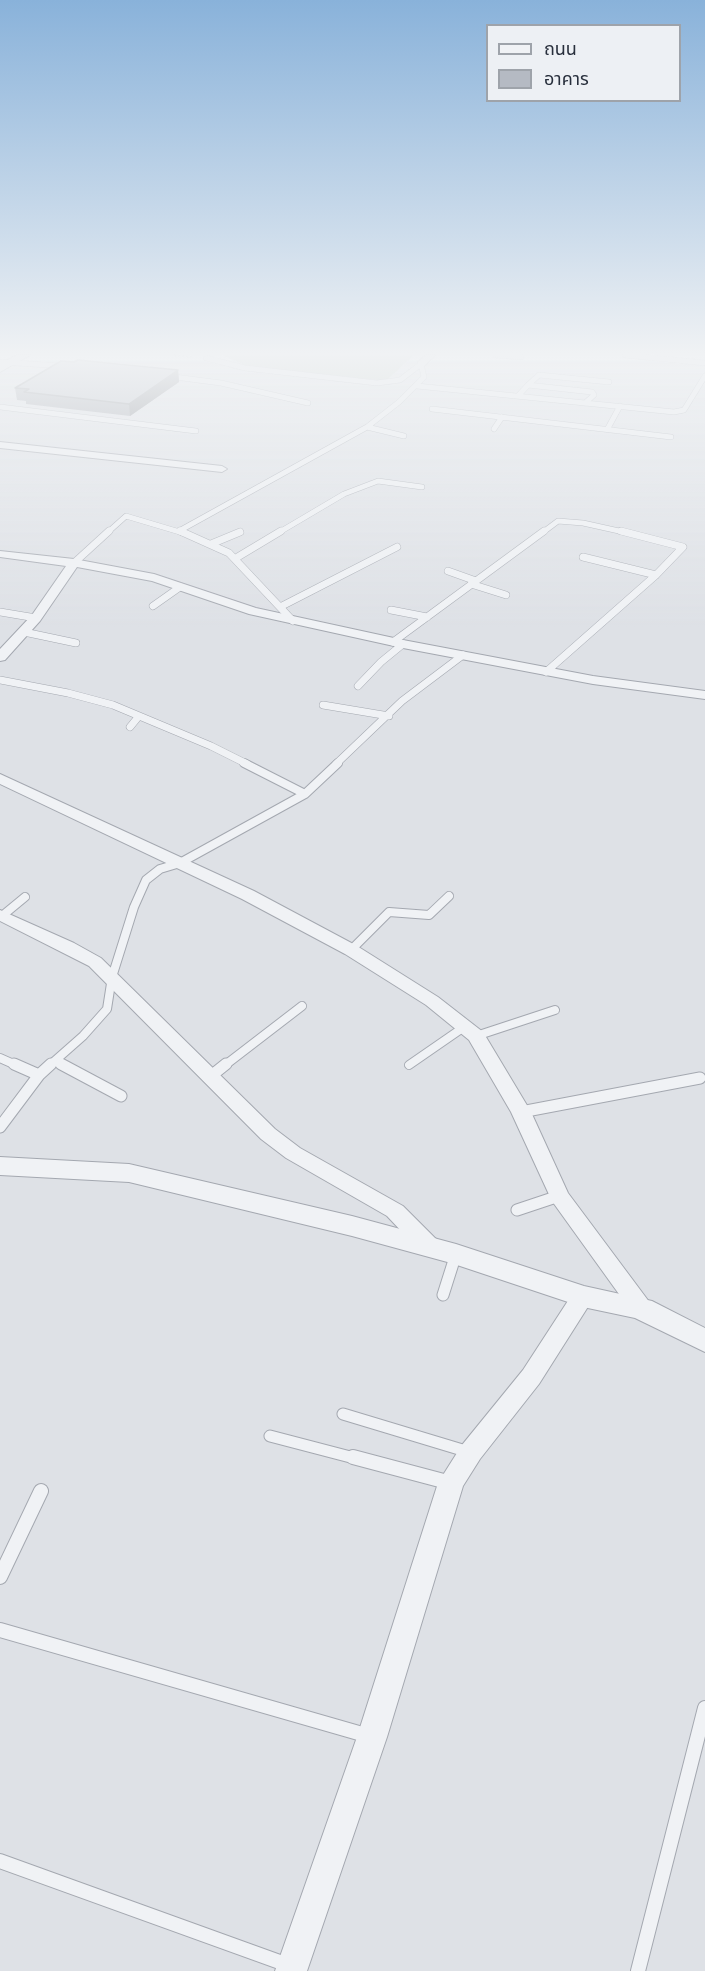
<!DOCTYPE html>
<html>
<head>
<meta charset="utf-8">
<style>
  body { margin:0 }
  #map { position:relative; width:705px; height:1971px; overflow:hidden; background:#dee1e6; font-family:Inter,"Noto Sans Thai",sans-serif }
  canvas { display:block }
  .legend { position:absolute; left:486px; top:24px; width:195px; height:78px; box-sizing:border-box; background:#edf0f4; border:2px solid #9ea3aa; margin:0; padding:8px 10px; list-style:none; font-size:18px; color:#282f3c }
  .legend li { display:flex; align-items:center; gap:12px; height:30px }
  .legend b { width:30px; border:2px solid #9ea3aa }
</style>
</head>
<body>
<div id="map">
<canvas width="705" height="1971"></canvas>
<ul class="legend">
<li><b style="height:8px;background:#f0f2f5"></b>ถนน</li>
<li><b style="height:16px;background:#b5bac3"></b>อาคาร</li>
</ul>
</div>
<script>
const context = document.querySelector('canvas').getContext('2d');
context.lineJoin = 'round';
function fill(path, color) {
  context.fillStyle = color;
  context.fill(path, 'evenodd');
}
function toPath(rows) {
  const path = new Path2D();
  for (const r of rows) {
    path.moveTo(r[0], r[1]);
    for (let i = 2; i < r.length; i += 2) path.lineTo(r[i], r[i + 1]);
  }
  return path;
}
function trace(path, color, width, dash) {
  context.strokeStyle = color;
  context.lineWidth = width;
  context.lineCap = dash ? 'butt' : 'round';
  context.setLineDash(dash || []);
  context.stroke(path);
}
const green = toPath([
  [222,355,414,355,386,381,247,366]
]);
const path = toPath([
  [174,355,193,357]
]);
const serviceFar4 = toPath([
  [496,355,521,357],
  [625,355,705,363],
  [0,362,63,366],
  [167,376,221,383,308,403],
  [528,385,539,375,609,382],
  [417,386,674,412,684,410,705,376],
  [518,396,528,385,592,392,594,395,585,403],
  [0,407,196,431],
  [432,409,671,437],
  [367,427,404,436],
  [608,428,620,406],
  [494,429,502,417],
  [179,531,367,427,399,402,424,377,421,364,400,380,377,383,245,368,206,358],
  [107,533,126,516,183,533],
  [238,533,240,532],
  [278,533,344,494,378,481,422,487],
  [542,533,558,521,583,523,628,533]
]);
const serviceFar3 = toPath([
  [180,531,229,553,293,621],
  [211,544,240,532],
  [583,557,656,575],
  [236,558,281,531],
  [74,563,109,531],
  [448,571,476,581],
  [471,584,506,595],
  [153,606,180,587],
  [280,607,397,547],
  [391,610,427,617],
  [0,612,36,618],
  [24,632,76,643],
  [393,642,544,531],
  [546,672,656,575,683,547,621,531],
  [0,680,68,693,113,705,211,746,247,764],
  [358,686,381,662,403,644],
  [323,705,389,716],
  [130,727,139,716],
  [336,764,402,701,463,655]
]);
const serviceFar2 = toPath([
  [244,763,305,794],
  [2,916,25,897],
  [351,950,389,912,429,915,449,896],
  [476,1036,555,1010],
  [0,1058,18,1066],
  [55,1061,64,1066],
  [409,1065,464,1027],
  [49,1066,83,1036,107,1009,112,977,134,907,146,880,160,869,180,863,305,794,338,763],
  [224,1066,302,1006]
]);
const serviceFar1 = toPath([
  [14,1064,39,1075],
  [61,1064,121,1096],
  [211,1076,226,1064],
  [521,1112,700,1078],
  [0,1127,39,1075,51,1064],
  [517,1210,559,1196],
  [443,1295,456,1254],
  [343,1414,469,1452],
  [270,1436,358,1459]
]);
const service = toPath([
  [353,1457,451,1483],
  [0,1577,41,1491],
  [0,1630,369,1736],
  [0,1861,288,1965],
  [638,1971,705,1708]
]);
const minor = toPath([
  [426,355,435,355,424,366,418,366,418,362,426,355],
  [0,442,222,466,227,469,222,472,0,448,0,442],
  [0,551,74,559,154,574,256,608,403,640,593,676,705,691,705,699,593,684,403,648,249,614,152,581,77,567,40,621,5,660,0,661,0,649,32,615,66,566,0,557,0,551],
  [0,774,254,891,357,946,438,997,483,1032,531,1112,568,1193,650,1303,653,1309,650,1315,642,1318,634,1315,552,1201,511,1112,469,1040,426,1005,345,954,242,899,0,784,0,774],
  [0,910,74,943,101,958,275,1129,300,1148,403,1206,437,1240,440,1246,437,1252,429,1254,421,1252,387,1216,286,1158,261,1139,89,966,0,921,0,910],
  [583,1287,591,1290,594,1296,591,1302,539,1384,480,1459,463,1486,387,1737,307,1971,275,1971,357,1737,438,1483,462,1445,523,1370,575,1290,583,1287]
]);
const tertiary = toPath([
  [17,355,30,355,0,372,0,364,17,355],
  [0,1157,129,1164,352,1216,456,1244,584,1286,652,1301,705,1328,705,1352,635,1318,583,1307,451,1263,352,1236,129,1182,0,1175,0,1157]
]);
const wall = toPath([
  [178,370,179,382,130,416,26,404,26,401,17,400,15,388]
]);
const shadedWall = toPath([
  [178,370,179,382,130,416,129,404]
]);
const building = toPath([
  [78,360,178,370,129,404,24,392,29,389,15,388,61,361,74,362,78,360]
]);
fill(green, '#c3cfbf');
trace(serviceFar4, '#a4a8b0', 6);
trace(serviceFar3, '#a4a8b0', 8);
trace(serviceFar2, '#a4a8b0', 10);
trace(serviceFar1, '#a4a8b0', 13);
trace(service, '#a4a8b0', 16);
trace(minor, '#a4a8b0', 2);
trace(tertiary, '#a4a8b0', 2);
trace(path, '#bcbfc5', 2, [2, 2]);
trace(serviceFar4, '#f0f2f5', 5);
trace(serviceFar3, '#f0f2f5', 7);
trace(serviceFar2, '#f0f2f5', 8);
trace(serviceFar1, '#f0f2f5', 11);
trace(service, '#f0f2f5', 14);
fill(minor, '#f0f2f5');
fill(tertiary, '#f0f2f5');
fill(wall, '#9ca0a8');
fill(shadedWall, '#7f8288');
fill(building, '#b5bac3');
trace(building, '#7f8288', 1.5);
const sky = context.createLinearGradient(0, 0, 0, 631);
sky.addColorStop(0, '#89b2da');
sky.addColorStop(0.56, '#f0f2f4');
sky.addColorStop(1, '#f0f2f400');
context.fillStyle = sky;
context.fillRect(0, 0, 705, 631);
</script>
</body>
</html>
